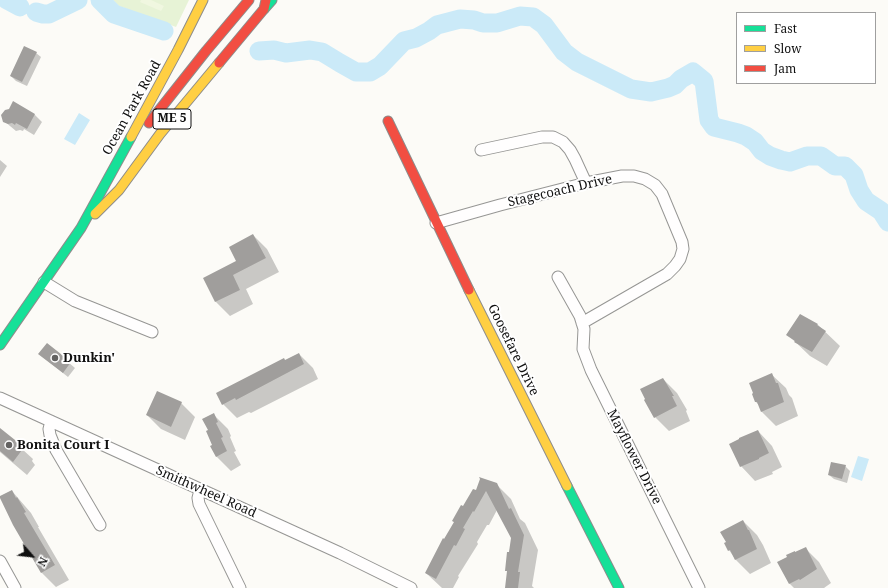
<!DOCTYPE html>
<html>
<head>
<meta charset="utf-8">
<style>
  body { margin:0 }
  #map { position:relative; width:888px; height:588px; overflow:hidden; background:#fcfbf7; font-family:"Noto Serif",serif }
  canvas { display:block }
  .legend { position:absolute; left:736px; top:12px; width:140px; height:72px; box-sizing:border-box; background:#fff; border:1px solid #9f9f9f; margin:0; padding:5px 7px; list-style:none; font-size:12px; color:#101010 }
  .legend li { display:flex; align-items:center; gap:8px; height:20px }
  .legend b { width:20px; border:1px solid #9f9f9f }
  .north { position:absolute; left:12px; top:536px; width:40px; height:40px; -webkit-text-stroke:3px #fff; paint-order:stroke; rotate:118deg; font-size:11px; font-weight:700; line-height:16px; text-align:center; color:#101010 }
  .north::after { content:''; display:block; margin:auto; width:14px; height:18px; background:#101010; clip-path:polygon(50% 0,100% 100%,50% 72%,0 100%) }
</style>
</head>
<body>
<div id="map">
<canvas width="888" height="588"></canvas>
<ul class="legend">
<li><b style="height:5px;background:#16e098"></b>Fast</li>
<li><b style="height:5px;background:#ffcf43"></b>Slow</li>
<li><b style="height:5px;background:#f24e42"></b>Jam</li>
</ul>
<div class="north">N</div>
</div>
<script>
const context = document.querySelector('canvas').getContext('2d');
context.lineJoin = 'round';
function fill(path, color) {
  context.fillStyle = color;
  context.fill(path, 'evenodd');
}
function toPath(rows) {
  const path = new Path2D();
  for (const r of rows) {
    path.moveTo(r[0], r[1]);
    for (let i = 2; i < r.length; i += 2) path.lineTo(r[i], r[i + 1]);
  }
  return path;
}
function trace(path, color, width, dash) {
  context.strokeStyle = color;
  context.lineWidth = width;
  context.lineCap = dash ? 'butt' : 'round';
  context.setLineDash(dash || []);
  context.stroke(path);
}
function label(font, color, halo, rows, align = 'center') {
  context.font = font + ' "Noto Serif",serif';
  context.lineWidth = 4;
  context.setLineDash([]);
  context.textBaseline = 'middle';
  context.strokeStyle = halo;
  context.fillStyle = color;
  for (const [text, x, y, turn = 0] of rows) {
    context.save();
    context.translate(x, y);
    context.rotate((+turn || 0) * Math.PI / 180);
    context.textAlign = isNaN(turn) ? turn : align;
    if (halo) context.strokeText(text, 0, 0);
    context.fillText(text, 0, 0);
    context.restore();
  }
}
const green = toPath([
  [113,0,189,0,176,27,119,6]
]);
const pitch = toPath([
  [141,0,151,0,164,6,161,11,140,2]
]);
const water = toPath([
  [79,113,90,120,75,145,64,139],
  [858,456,869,459,862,481,851,477]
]);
const shadow = toPath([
  [36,53,41,57,27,86,16,81,11,76],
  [14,103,35,115,42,122,34,135,24,129,23,131,20,130,16,131,4,121],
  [0,160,7,166,0,177],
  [253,235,267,249,279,272,246,289,253,304,230,316,216,302,204,279,237,262],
  [817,324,840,346,827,366,810,356,787,334],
  [47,344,75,368,68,377,39,354],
  [299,354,313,368,318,379,251,413,249,412,237,418,223,404,286,361],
  [771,374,786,388,789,395,792,398,798,416,776,426,762,412,759,405,756,402,755,394],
  [663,379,677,393,687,410,686,411,690,421,669,431,655,417],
  [181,403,195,417,185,440,161,429,147,415],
  [214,415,228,429,231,436,230,437,236,451,234,452,241,465,231,471,216,456,209,431],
  [0,429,33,459,32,461,35,465,27,475,0,452],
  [758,431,772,446,782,467,772,472,773,474,755,481,741,466],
  [845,466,850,471,847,483,834,479,829,475],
  [496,484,511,499,520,519,525,523,538,550,532,586,534,588,506,588,508,572,506,570,512,538,497,510,489,525,487,525,477,542,478,544,458,576,459,577,453,588,442,588,426,573,455,523,453,521,464,507,476,492],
  [12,491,31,513,39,527,38,527,69,580,56,587,42,573,14,524],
  [743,521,757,535,763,545,771,563,750,574,736,560,729,550,727,542],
  [805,548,819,562,831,583,824,588,794,588,790,584,779,562]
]);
const river = toPath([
  [7,0,20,7],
  [100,0,114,14,164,31],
  [36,12,43,14,49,14,78,0],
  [259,51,274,50,286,53,310,50,322,52,340,63,356,72,370,72,380,66,404,41,416,38,429,31,437,25,460,19,474,20,483,23,497,23,520,16,533,17,544,25,564,52,577,62,631,89,651,92,668,88,675,85,681,79,693,72,704,81,709,120,714,127,738,133,746,136,755,142,762,151,770,156,781,160,790,162,807,156,821,156,835,166,845,166,854,175,859,190,866,201,881,211,888,222]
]);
const building = toPath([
  [24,46,37,52,22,82,10,76],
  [13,101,35,114,27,129,16,123,15,125,12,123,8,124,3,122,1,115,5,110,9,109],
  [253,234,266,258,233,275,240,290,215,302,203,278,236,261,229,247],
  [800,314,818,324,817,325,826,331,812,352,794,342,795,341,786,335],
  [47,343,71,362,63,373,38,354],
  [299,353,304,364,236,400,235,398,222,405,216,393,284,358,285,360],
  [772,373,776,383,778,383,784,402,761,412,757,402,755,402,752,394,753,393,749,383],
  [663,378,674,396,672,396,677,406,654,418,644,400,645,399,640,389],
  [157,391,182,402,171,427,146,415],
  [214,413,218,422,216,423,223,437,221,438,227,451,216,457,210,446,212,445,206,431,208,430,202,419],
  [0,428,20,444,18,446,22,450,13,462,0,451],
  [758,430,769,453,759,458,759,459,740,467,729,444,739,439,739,438],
  [831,462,846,465,842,479,828,475],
  [479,477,497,483,509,509,511,508,524,535,518,572,520,572,518,588,505,588,507,571,505,571,507,552,509,552,511,538,486,491,474,512,473,511,463,528,465,529,456,546,454,545,436,579,425,573,443,538,444,539,454,522,452,521,461,505,463,506,473,489,476,490,480,479],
  [12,490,16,498,17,497,26,512,24,513,55,565,41,573,13,525,0,498,0,496],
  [743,520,748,530,749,530,757,549,735,560,730,550,728,551,724,543,726,542,720,532],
  [806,547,817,569,800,580,799,579,789,584,777,562,787,557,786,555,795,551,795,552]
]);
const street = toPath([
  [481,150,542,137,553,137,563,142,570,150,575,159,586,183],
  [436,223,500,205,586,183,622,176,634,176,645,179,655,185,662,194,682,242,683,249,680,259,675,266,667,274,582,323],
  [558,277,580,316,584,329,583,349,591,370,699,588],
  [44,282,75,301,152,332],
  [0,398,340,553,411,588],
  [51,421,49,429,50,435,56,450,100,525],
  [200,490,198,498,199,504,240,588],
  [0,561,15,588]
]);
const fast = toPath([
  [264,9,272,0],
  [0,345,81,228,131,137],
  [567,486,619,588]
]);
const slow = toPath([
  [131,137,178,50,203,0],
  [95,214,119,190,160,134,219,63],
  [469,290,567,486]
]);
const jam = toPath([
  [219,63,264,9,266,0],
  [388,121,469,290],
  [149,123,206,51,249,0]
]);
const markers = [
  [55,358,4,"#636261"],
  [9,445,4,"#636261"]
];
const shields = [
  [172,119,38]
];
const shieldNames = [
  ["ME 5",172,119]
];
const streetNames = [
  ["Ocean Park Road",132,108,-61],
  ["Stagecoach Drive",560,191,-13],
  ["Goosefare Drive",513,350,64],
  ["Mayflower Drive",634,457,63],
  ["Smithwheel Road",206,492,24]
];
const poiNames = [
  ["Dunkin'",63,358],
  ["Bonita Court I",17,445]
];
fill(green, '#e7f3d6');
fill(pitch, '#f0f7e0');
fill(water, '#cbeaf8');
fill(shadow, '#0003');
trace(river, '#cbeaf8', 19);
fill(building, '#a09e9c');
trace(street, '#969694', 13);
trace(fast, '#8d8c8b', 11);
trace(slow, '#8d8c8b', 11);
trace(jam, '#8d8c8b', 11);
trace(street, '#fffefe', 11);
trace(fast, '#16e098', 9);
trace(slow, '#ffcf43', 9);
trace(jam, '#f24e42', 9);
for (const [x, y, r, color] of markers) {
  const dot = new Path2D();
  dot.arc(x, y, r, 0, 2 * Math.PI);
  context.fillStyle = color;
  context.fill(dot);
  trace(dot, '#fff', 1.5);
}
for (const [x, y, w] of shields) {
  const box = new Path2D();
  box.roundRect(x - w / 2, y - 10, w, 20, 3);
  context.fillStyle = '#fff';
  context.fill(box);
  trace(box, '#101010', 1);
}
label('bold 12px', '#101010', null, shieldNames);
label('13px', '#101010', '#fff', streetNames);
label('bold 13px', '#101010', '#fff', poiNames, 'left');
</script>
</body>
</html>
